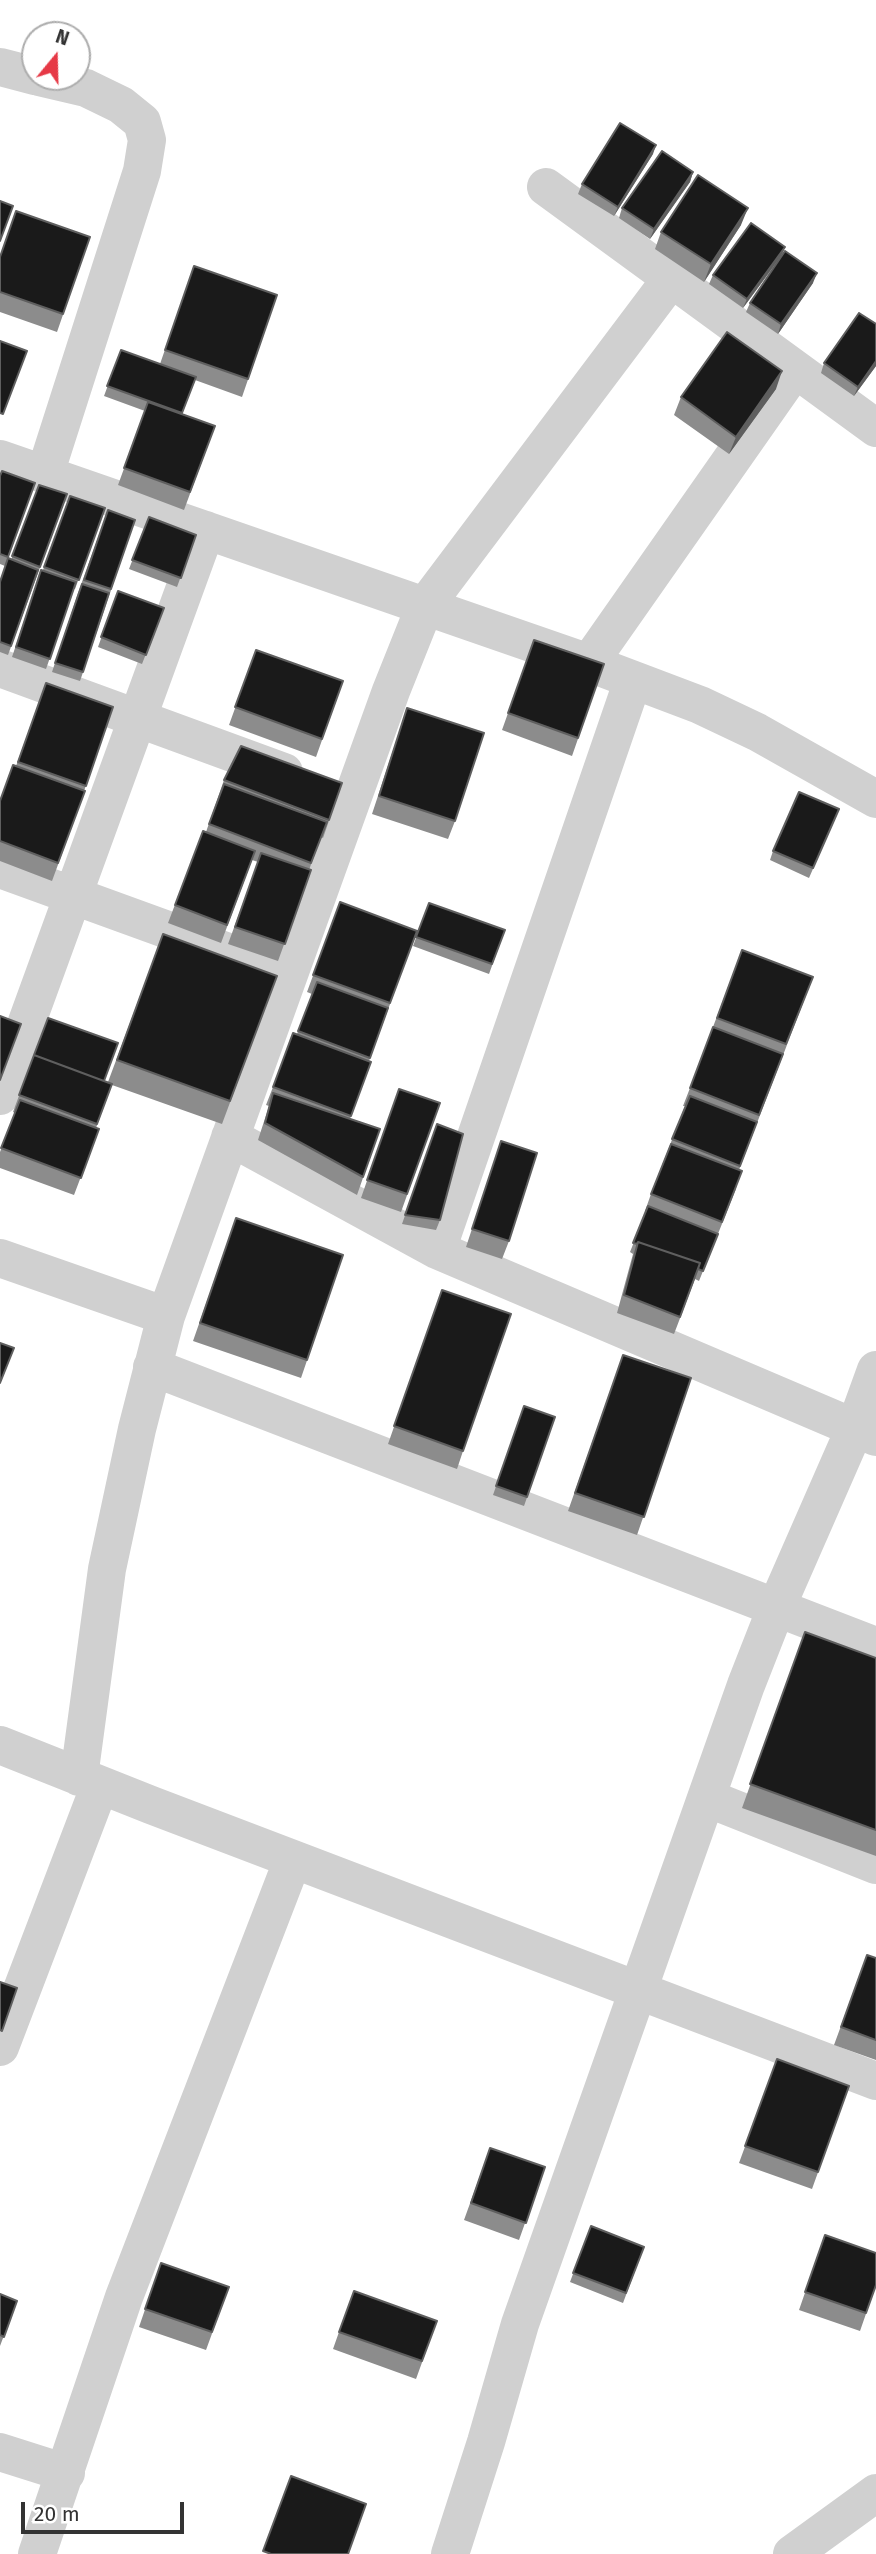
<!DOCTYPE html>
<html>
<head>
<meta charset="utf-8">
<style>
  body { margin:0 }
  #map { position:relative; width:876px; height:2554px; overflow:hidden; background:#fff; font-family:"Fira Sans",sans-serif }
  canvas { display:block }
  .north { position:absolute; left:21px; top:21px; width:70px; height:70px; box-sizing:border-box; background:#fff; border:2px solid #adadad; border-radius:50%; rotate:19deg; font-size:19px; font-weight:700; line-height:28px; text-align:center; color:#333 }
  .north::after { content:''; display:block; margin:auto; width:24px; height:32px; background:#e63946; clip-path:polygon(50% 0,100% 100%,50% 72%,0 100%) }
  .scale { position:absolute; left:21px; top:2502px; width:163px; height:32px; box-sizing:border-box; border:4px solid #333; border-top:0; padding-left:9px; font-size:21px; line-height:24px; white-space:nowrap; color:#333; -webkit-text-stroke:5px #fff; paint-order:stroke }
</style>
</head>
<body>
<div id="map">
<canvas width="876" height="2554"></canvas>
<div class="north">N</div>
<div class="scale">20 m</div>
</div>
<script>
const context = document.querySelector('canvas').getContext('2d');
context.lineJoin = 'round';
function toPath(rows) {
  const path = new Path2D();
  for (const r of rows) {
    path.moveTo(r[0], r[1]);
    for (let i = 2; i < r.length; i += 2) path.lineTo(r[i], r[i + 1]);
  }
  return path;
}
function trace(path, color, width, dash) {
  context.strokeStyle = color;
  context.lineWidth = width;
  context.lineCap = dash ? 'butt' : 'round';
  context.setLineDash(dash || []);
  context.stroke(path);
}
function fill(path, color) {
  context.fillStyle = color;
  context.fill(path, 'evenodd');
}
const minor = toPath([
  [0,67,35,76],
  [39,77,86,88,121,105,142,122,147,140,142,171,45,474],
  [546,187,876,428],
  [0,459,589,663,700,705,757,732,876,799],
  [589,663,795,369],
  [0,668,284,772],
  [0,869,289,974],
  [0,1096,206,530],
  [230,1137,437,1250,876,1437],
  [437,1250,633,680],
  [0,1258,166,1316],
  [152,1367,876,1646],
  [0,1745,151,1805,876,2081],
  [79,1777,107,1569,137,1429,166,1316,391,691,425,606,671,279],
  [707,1798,876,1865],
  [0,2047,100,1785],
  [0,2452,66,2473],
  [37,2554,124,2297,293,1859],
  [450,2554,486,2442,520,2324,746,1685,777,1606,855,1428,876,1370],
  [792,2554,876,2493]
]);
const wall = toPath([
  [653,154,614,216,578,194,582,184],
  [693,172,690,182,650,239,619,218,622,208],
  [741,225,704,282,655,249,661,232],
  [90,237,57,332,0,312,0,257],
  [785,247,782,256,813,283,778,334,746,312,750,303,781,257,743,308,709,284,713,275],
  [194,266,277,295,242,397,195,380,182,414,215,426,184,510,118,485,145,411,104,396,121,350,160,364],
  [824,363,876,366,854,396,821,373],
  [776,389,729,454,674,415,681,397],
  [0,476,35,483,5,566,0,564],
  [39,485,67,494,8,655,0,652,0,581,11,560],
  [70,496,105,508,75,589,74,589,46,669,12,657,38,579,43,570],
  [108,510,135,520,80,681,52,672,78,593],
  [149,517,196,535,177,587,129,569],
  [118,591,164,608,142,664,98,647],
  [534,640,604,664,572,756,502,730],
  [256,650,343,681,316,757,229,725],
  [46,683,113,707,84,791,85,791,52,881,0,861,0,801,16,766],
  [407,708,455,821,448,839,372,814],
  [224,780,342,783,323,838,321,837,309,870,311,870,278,961,228,944,258,862,252,860,221,943,168,923,203,831,206,832],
  [839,809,809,878,770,860,773,851],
  [340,902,417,931,369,1061,350,1119,380,1129,357,1195,258,1140,269,1106,266,1105,273,1087,297,1034,312,994,307,992],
  [429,903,505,930,489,974,413,946],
  [163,934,277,976,222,1124,112,1085,96,1128,99,1129,74,1195,0,1168,0,1152,15,1113,13,1112,34,1055,108,1082],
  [742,950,813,977,739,1170,736,1189,699,1281,695,1279,674,1334,617,1313,633,1254,630,1252,646,1212,645,1211,651,1194,685,1106,683,1106,690,1088],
  [399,1089,440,1103,401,1212,361,1198],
  [437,1124,440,1220,436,1230,402,1224],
  [501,1141,509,1241,502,1259,466,1247],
  [236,1218,343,1255,301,1378,193,1341],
  [442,1290,463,1451,457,1469,388,1444],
  [623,1355,691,1378,637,1535,568,1511],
  [524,1406,555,1417,524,1506,493,1495],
  [805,1632,876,1658,876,1856,742,1808],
  [867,1955,876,1958,876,2060,834,2045],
  [777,2059,849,2086,812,2189,739,2163],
  [490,2148,545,2167,519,2240,464,2220],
  [591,2226,644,2247,623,2303,570,2282],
  [825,2235,876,2285,860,2331,799,2310],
  [161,2263,229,2287,206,2350,139,2327],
  [0,2294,17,2301,0,2346],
  [437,2321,416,2379,333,2349,339,2332]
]);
const shadedWall = toPath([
  [656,145,653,154,614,216,618,207],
  [693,172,690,182,650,239,654,229],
  [748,208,741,225,704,282,711,264],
  [785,247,781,256,743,308,747,299],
  [817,273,813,283,778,334,781,324],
  [876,361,876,366,854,396,858,387],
  [782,371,776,389,729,454,736,437]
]);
const building = toPath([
  [620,123,656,145,618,207,582,184,620,123],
  [662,151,693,172,654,229,622,208,662,151],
  [698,175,748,208,711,264,661,232,698,175],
  [0,201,13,206,0,241,0,201],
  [16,211,90,237,63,314,0,292,0,257,16,211],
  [751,223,785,247,747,299,713,275,751,223],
  [785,251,817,273,781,324,750,303,785,251],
  [194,266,277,295,248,379,165,350,194,266],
  [859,313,876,324,876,361,858,387,824,363,859,313],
  [727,332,782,371,736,437,681,397,727,332],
  [0,341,27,351,3,414,0,413,0,341],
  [121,350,196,377,182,413,107,386,121,350],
  [148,402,215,426,190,492,124,468,148,402],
  [2,471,35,483,8,557,0,554,0,476,2,471],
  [39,485,67,494,40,567,12,556,39,485],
  [70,496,105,508,79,580,44,567,70,496],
  [108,510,135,520,111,589,84,580,108,510],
  [149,517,196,535,181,578,132,560,149,517],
  [8,558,38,570,11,646,0,642,0,582,8,558],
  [41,570,76,582,50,659,16,647,41,570],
  [82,584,109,593,83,672,55,663,82,584],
  [118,591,164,608,146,655,101,637,118,591],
  [534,640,604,664,578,738,508,713,534,640],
  [256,650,343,681,322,739,235,707,256,650],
  [46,683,113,707,86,786,18,762,46,683],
  [407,708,484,733,455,821,379,796,407,708],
  [241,746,342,783,329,820,224,780,241,746],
  [13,765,85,791,58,863,0,841,0,801,13,765],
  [224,784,327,822,311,863,209,824,224,784],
  [799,792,839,809,813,868,773,851,799,792],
  [203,831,255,851,227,925,175,905,203,831],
  [261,853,311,870,285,944,235,927,261,853],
  [340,902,417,931,390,1003,313,975,340,902],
  [429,903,505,930,492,964,416,937,429,903],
  [163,934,277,976,230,1101,117,1060,163,934],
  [742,950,813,977,786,1044,717,1018,742,950],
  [317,982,388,1008,370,1058,298,1031,317,982],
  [0,1016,21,1024,0,1080,0,1016],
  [48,1018,118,1043,104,1081,34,1055,48,1018],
  [713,1027,783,1054,759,1115,690,1088,713,1027],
  [293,1033,371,1062,351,1116,273,1087,293,1033],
  [34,1055,112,1084,97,1124,19,1095,34,1055],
  [399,1089,440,1103,407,1194,367,1180,399,1089],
  [273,1093,380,1129,363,1177,265,1123,273,1093],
  [690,1096,757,1122,740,1166,672,1139,690,1096],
  [20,1100,99,1129,81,1178,1,1148,20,1100],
  [437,1124,463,1134,440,1220,405,1215,437,1124],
  [501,1141,537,1153,509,1241,472,1229,501,1141],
  [671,1144,742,1171,722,1222,651,1194,671,1144],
  [648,1206,718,1234,703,1271,698,1269,700,1263,638,1242,637,1244,633,1243,648,1206],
  [236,1218,343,1255,307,1360,200,1323,236,1218],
  [638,1242,700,1263,680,1317,624,1295,638,1242],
  [442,1290,511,1314,463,1451,394,1426,442,1290],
  [0,1343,14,1348,0,1383,0,1343],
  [623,1355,691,1378,644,1517,575,1493,623,1355],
  [524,1406,555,1417,527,1497,496,1486,524,1406],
  [805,1632,876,1658,876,1830,750,1784,805,1632],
  [867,1955,876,1958,876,2040,841,2027,867,1955],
  [0,1982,17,1988,2,2031,0,2030,0,1982],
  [777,2059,849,2086,818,2172,745,2146,777,2059],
  [490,2148,545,2167,526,2223,471,2203,490,2148],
  [591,2226,644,2247,626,2293,573,2273,591,2226],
  [825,2235,876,2253,876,2285,866,2313,805,2292,825,2235],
  [161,2263,229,2287,212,2332,145,2309,161,2263],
  [354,2291,437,2321,422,2361,339,2332,354,2291],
  [0,2294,17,2301,4,2337,0,2335,0,2294],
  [291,2476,366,2504,348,2554,271,2554,263,2551,291,2476]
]);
trace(minor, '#d0d0d0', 38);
fill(wall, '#8c8c8c');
fill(shadedWall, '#5f5f5f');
fill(building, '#1a1a1a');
trace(building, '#5f5f5f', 2);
</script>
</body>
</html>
